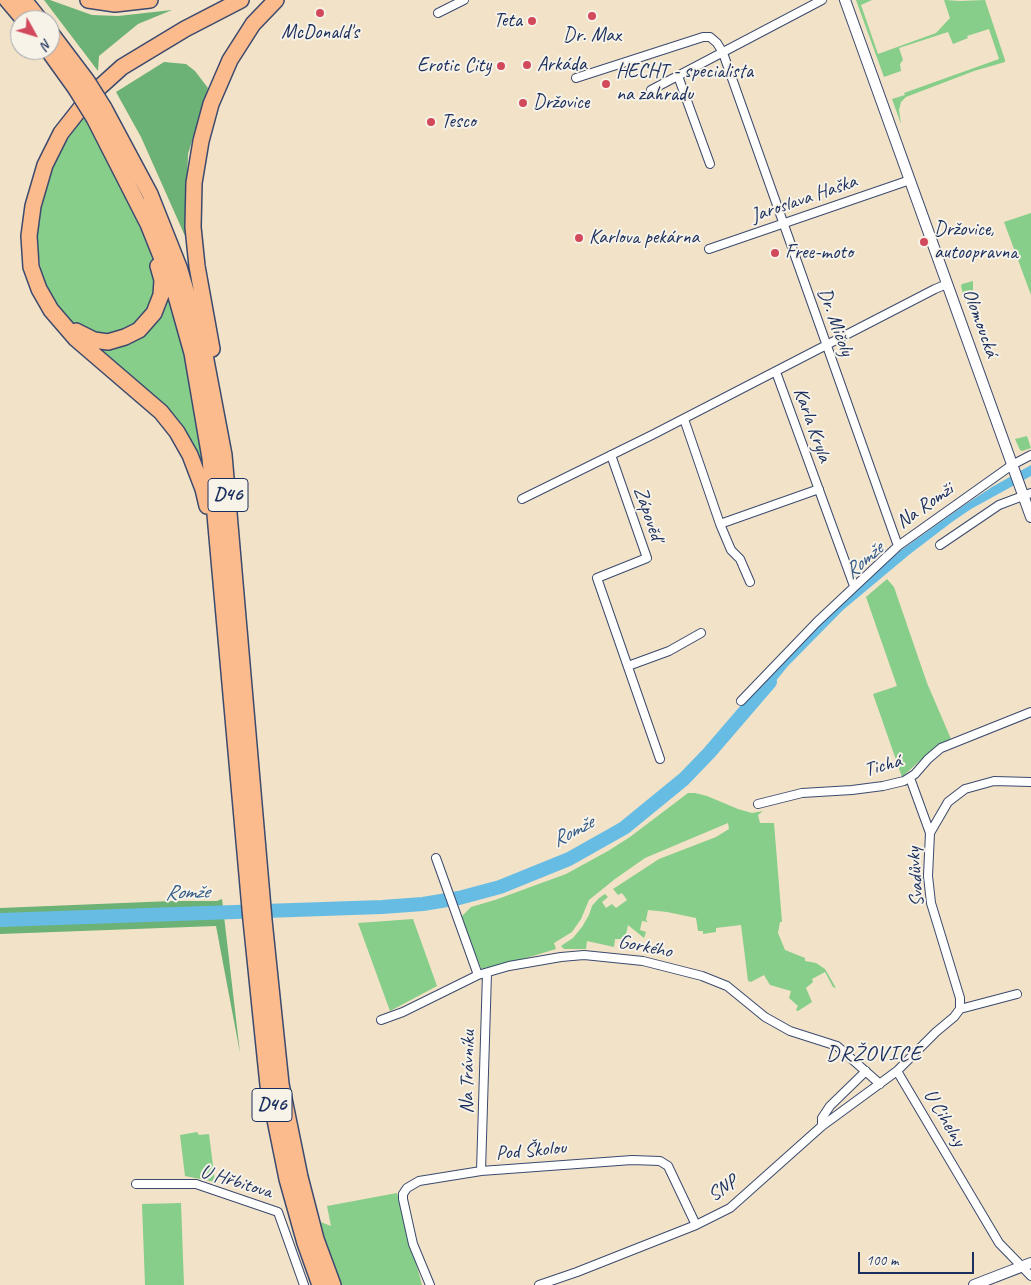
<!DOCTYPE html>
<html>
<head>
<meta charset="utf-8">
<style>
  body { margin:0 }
  #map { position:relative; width:1031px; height:1285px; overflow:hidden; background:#f2e2c7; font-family:Caveat,sans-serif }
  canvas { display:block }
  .north { position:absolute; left:10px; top:10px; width:50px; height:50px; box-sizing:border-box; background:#f7f3e8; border:1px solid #9fa5b1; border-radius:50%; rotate:129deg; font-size:14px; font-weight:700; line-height:20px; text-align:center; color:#1b2f5e }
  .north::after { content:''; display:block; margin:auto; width:18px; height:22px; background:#d1495b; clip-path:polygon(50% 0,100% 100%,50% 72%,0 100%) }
  .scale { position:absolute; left:858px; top:1252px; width:116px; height:22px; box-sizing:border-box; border:2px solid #1b2f5e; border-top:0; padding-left:6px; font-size:15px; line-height:18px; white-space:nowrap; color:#1b2f5e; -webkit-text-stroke:4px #f7f3e8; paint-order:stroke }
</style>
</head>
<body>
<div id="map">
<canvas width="1031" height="1285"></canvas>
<div class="north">N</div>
<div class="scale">100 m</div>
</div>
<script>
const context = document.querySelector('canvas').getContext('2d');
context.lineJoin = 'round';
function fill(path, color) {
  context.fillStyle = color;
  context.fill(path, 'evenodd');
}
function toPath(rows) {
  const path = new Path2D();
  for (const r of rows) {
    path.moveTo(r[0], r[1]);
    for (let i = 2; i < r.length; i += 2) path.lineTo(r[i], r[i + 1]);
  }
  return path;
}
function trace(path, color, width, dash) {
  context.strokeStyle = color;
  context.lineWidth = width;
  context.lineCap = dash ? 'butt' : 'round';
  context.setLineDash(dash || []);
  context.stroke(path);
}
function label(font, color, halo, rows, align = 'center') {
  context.font = font + ' Caveat,sans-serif';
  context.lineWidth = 4;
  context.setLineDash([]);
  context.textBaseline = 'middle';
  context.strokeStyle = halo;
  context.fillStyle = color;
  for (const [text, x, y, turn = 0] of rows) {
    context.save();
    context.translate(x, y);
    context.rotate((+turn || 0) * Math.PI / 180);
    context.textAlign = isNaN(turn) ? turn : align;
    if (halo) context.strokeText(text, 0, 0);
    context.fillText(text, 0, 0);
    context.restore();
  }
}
const green = toPath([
  [856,0,872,0,861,5,878,54,936,33,950,18,944,0,960,1,985,0,1005,60,1005,62,974,71,906,97,901,102,899,110,901,124,892,99,905,95,904,93,999,59,989,29,967,36,968,38,953,44,948,32,899,48,903,60,900,64,901,71,884,77],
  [84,114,96,133,143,228,155,268,156,286,147,312,133,327,110,336,85,332,71,321,60,310,51,297,42,277,38,251,37,232,40,209,51,171,62,148],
  [1031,213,1031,295,1004,222],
  [973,281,973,291,963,294,961,286,962,284],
  [167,286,182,338,205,472,198,457,93,346,138,337],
  [1027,436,1031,448,1022,451,1020,450,1015,439],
  [887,579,894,587,927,683,951,739,936,746,902,777,873,694,897,686,866,597],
  [688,793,695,793,707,796,738,809,752,813,763,811,758,815,760,823,774,823,782,922,780,922,778,933,785,950,805,958,805,961,816,963,825,969,836,988,833,987,825,972,812,979,813,982,806,988,812,1002,798,1011,796,1010,798,1006,789,998,791,991,770,985,764,975,751,982,748,981,741,925,716,928,716,932,703,934,703,931,698,931,696,918,667,912,648,910,646,920,648,922,642,921,640,930,646,932,644,938,628,925,625,939,615,939,614,947,587,941,586,949,564,949,561,946,573,938,582,927,589,915,592,906,599,898,605,894,608,897,602,902,606,908,612,904,616,908,627,900,622,893,618,895,613,889,659,859,716,837,729,829,728,823,645,858,615,879,589,900,581,919,572,932,554,943,556,949,516,961,482,970,460,918,471,907,495,900,566,874,608,851,630,837],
  [413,919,437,986,390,1011,358,923],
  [197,1132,199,1135,209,1134,215,1182,185,1176,180,1135],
  [397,1193,422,1285,340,1285,318,1221,331,1226,327,1206],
  [181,1203,184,1285,145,1285,142,1204]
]);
const forest = toPath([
  [44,0,50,0,92,15,118,16,172,10,138,24,99,56,98,71],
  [164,62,186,64,195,71,208,88,188,154,185,236,141,137,116,92],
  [222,899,240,1053,216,926,0,934,0,908,172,901,217,901]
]);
const water = toPath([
  [1031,465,1031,476,971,509,952,522,910,554,843,610,788,666,761,699,754,694,798,645,834,610,900,551,963,506,992,487]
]);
const river = toPath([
  [0,920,382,907,423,904,459,898,500,887,569,859,624,828,684,779,709,753,770,682]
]);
const minor = toPath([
  [438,13,464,0],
  [678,76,710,164],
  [576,78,703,37,710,37,717,43,723,53,898,546],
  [651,90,822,0],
  [709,249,910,180],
  [776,372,854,586],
  [684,419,720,524,819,489],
  [611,455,647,558,597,578,660,759],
  [522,499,652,435,935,289,947,284],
  [720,524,731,550,740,559,750,582],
  [940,545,999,505,1031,493],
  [628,666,669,651,701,633],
  [741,701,817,622,898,546,1012,465,1031,455],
  [910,778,930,833],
  [758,804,802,793,852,790,883,786,904,781,915,774,928,759,941,748,1031,712],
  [436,858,478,975],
  [960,1009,960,998,931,903,928,876,930,833,948,802,965,789,994,781,1031,782],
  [381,1020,403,1012,478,975,509,966,561,957,584,955,643,961,702,976,727,986,765,1017,790,1031,837,1046,880,1084],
  [897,1071,999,1243,1031,1276],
  [822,1126,822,1118,830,1106,866,1071],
  [481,1171,487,973],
  [136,1184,196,1184,278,1212,304,1285],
  [430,1285,413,1244,403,1199,403,1194,407,1188,419,1181,481,1171,632,1160,660,1161,668,1166,696,1225],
  [539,1285,577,1272,696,1225,730,1208,822,1126,897,1071,936,1032,954,1017,960,1009,1017,994]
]);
const tertiary = toPath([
  [845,0,1031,517],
  [974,1285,1031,1263]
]);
const motorway = toPath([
  [7,0,24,20],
  [24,0,40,20],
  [88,0,115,4,150,0],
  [50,32,87,81],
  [48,50,76,89],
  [104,108,150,194,179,267,205,355,224,455,264,920,281,1084,300,1177,316,1239,333,1285],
  [94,118,148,224,174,289,192,353,210,458,251,920,268,1085,287,1179,305,1243,320,1285],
  [76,331,94,340,108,342,125,337,139,330,154,313,161,295,162,280,158,266],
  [212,349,197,266,193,227,194,183,201,141,211,104,230,60,253,24,276,0],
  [207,506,203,489,190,455,177,432,161,412,76,339,51,310,39,289,31,267,29,236,33,206,45,165,61,133,91,95,122,67,185,29,241,0]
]);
const motorwayBridge = toPath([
  [87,81,104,108],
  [76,89,94,118]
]);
const markers = [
  [320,13,5,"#d1495b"],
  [592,16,5,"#d1495b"],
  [532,21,5,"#d1495b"],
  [527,65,5,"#d1495b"],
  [501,66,5,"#d1495b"],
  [606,84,5,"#d1495b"],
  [523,103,5,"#d1495b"],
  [431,122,5,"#d1495b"],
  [579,238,5,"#d1495b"],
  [924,242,5,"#d1495b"],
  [775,253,5,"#d1495b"]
];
const shields = [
  [228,495,40],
  [272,1105,40]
];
const shieldNames = [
  ["D46",228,495],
  ["D46",272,1105]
];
const poiNames = [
  ["Teta",522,21,"right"],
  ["McDonald's",320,33,"center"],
  ["Dr. Max",592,36,"center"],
  ["Arkáda",537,65],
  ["Erotic City",491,66,"right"],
  ["HECHT - specialista",616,72],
  ["na zahradu",616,95],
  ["Držovice",533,103],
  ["Tesco",441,122],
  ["Držovice,",934,230],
  ["autoopravna",934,253],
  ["Karlova pekárna",589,238],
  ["Free-moto",785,253]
];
const streetNames = [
  ["Jaroslava Haška",804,199,-19],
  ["Dr. Mičoly",835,322,70],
  ["Olomoucká",980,323,70],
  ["Karla Kryla",812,425,70],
  ["Na Romži",925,506,-35],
  ["Zápověď",648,514,71],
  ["Tichá",883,766,-16],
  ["Svadůvky",916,877,-94],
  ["Gorkého",645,947,11],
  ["Na Trávníku",468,1072,-89],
  ["U Cihelny",944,1118,59],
  ["Pod Školou",531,1151,-5],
  ["U Hřbitova",236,1182,17],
  ["SNP",723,1189,-34]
];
const waterNames = [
  ["Romže",864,561,-41],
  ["Romže",573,832,-28],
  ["Romže",187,893,-2]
];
const quarterNames = [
  ["DRŽOVICE",874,1054]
];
fill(green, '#86ce89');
fill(forest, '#6cb175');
fill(water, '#67bce4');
trace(river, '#67bce4', 14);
trace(minor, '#3b4a6e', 10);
trace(tertiary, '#3b4a6e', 12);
trace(motorway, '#3b4a6e', 18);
trace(minor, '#fff', 8);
trace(tertiary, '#fff', 10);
trace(motorway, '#fbbb8c', 15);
trace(motorwayBridge, '#3b4a6e', 18, []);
trace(motorwayBridge, '#fbbb8c', 15);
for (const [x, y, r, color] of markers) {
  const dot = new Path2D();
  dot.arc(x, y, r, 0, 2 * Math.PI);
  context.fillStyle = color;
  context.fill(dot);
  trace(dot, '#f7f3e8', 2);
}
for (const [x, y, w] of shields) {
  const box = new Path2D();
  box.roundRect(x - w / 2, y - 16.5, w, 33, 4);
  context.fillStyle = '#f7f3e8';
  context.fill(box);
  trace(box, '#1b2f5e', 1);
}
label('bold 19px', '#1b2f5e', null, shieldNames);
label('20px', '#1b2f5e', '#f7f3e8', poiNames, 'left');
label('20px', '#1b2f5e', '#f7f3e8', streetNames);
label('italic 21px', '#325986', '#f7f3e8', waterNames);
context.letterSpacing = '1px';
label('22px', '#1b2f5e', '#f7f3e8', quarterNames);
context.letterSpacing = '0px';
</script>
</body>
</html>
